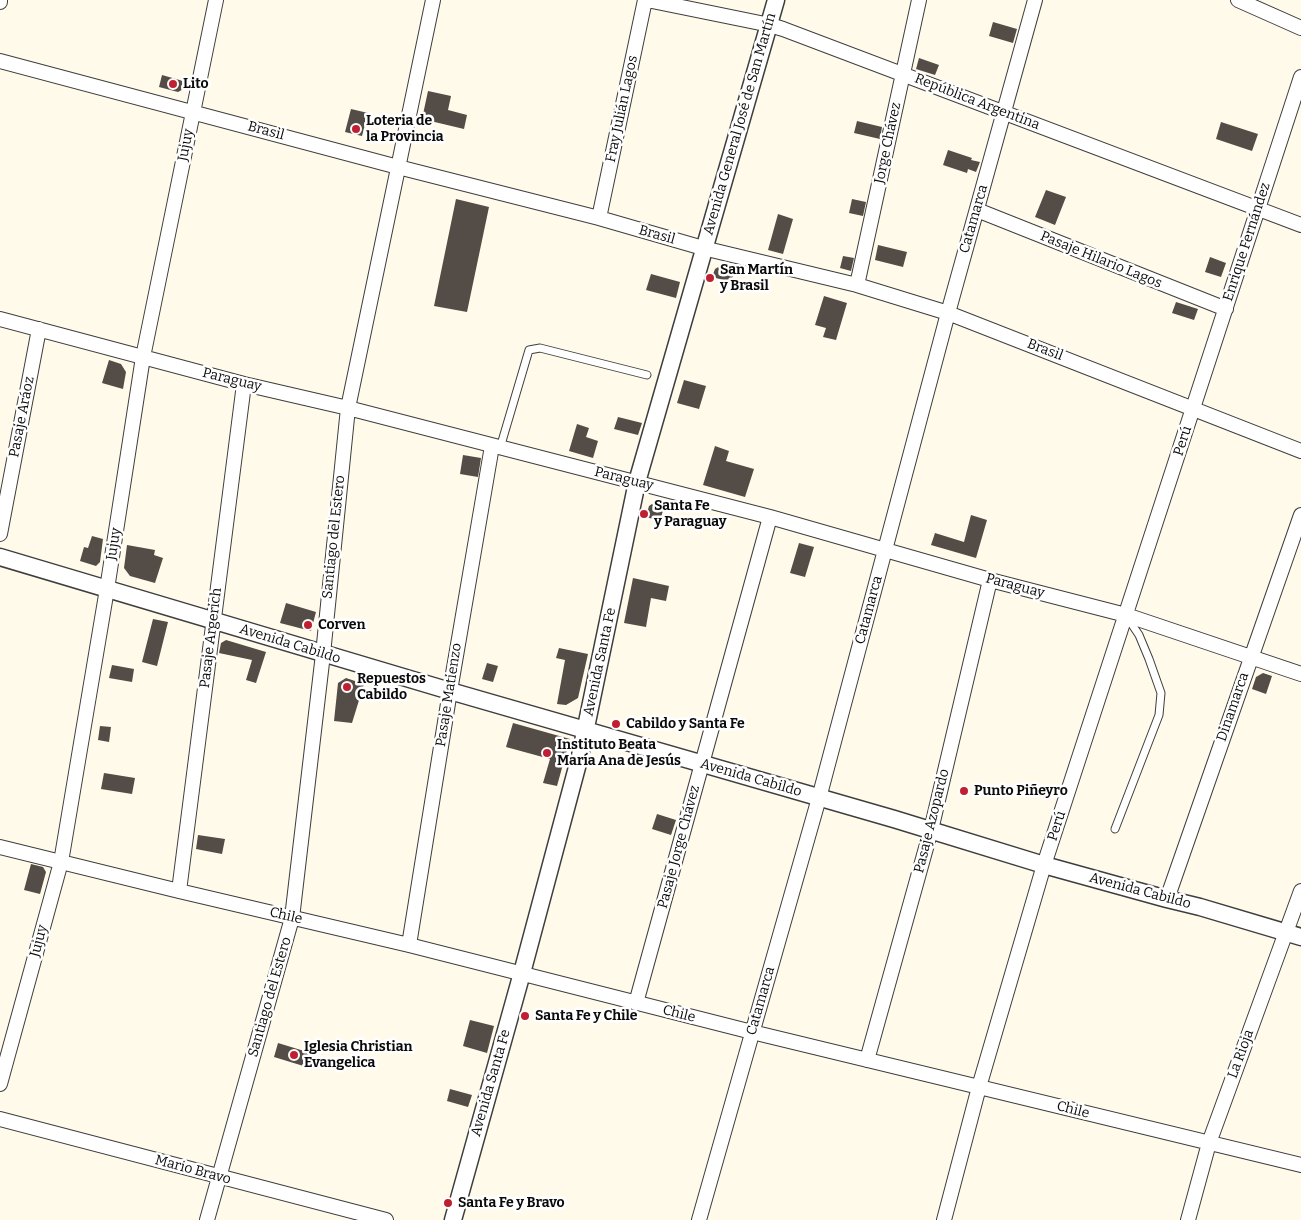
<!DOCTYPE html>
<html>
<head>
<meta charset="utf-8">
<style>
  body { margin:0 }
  canvas { display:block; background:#fffae9 }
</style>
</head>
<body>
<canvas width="1301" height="1220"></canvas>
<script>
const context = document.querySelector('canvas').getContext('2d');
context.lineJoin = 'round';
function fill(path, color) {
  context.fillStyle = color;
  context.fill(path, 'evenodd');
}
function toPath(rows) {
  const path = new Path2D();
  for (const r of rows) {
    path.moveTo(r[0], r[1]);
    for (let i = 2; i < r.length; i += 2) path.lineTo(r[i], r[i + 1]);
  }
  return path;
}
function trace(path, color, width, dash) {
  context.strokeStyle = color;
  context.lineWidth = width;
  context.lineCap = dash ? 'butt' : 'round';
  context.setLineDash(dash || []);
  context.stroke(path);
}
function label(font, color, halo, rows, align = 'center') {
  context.font = font + ' Bitter,serif';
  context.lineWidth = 5;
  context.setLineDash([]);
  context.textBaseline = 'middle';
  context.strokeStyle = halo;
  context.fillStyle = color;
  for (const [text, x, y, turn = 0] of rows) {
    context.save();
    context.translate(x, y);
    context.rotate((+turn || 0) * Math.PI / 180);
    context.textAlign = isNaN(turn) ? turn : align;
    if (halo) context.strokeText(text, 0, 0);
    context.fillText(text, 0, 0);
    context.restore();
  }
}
const building = toPath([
  [993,22,1017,29,1013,43,989,36],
  [919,58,939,65,935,75,916,69],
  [162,75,190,83,189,86,178,92,159,87],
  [428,91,451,96,448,110,467,115,464,129,422,119],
  [351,109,368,113,362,136,345,132],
  [857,121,882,127,880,139,854,133],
  [1221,122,1258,134,1252,151,1216,139],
  [948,150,972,158,971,160,980,162,976,172,968,169,967,173,943,165],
  [1046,190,1066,197,1055,225,1035,217],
  [456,199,489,207,467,312,434,306],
  [852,199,866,202,863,216,849,213],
  [778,214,793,219,783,254,768,250],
  [878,245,907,252,903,267,875,260],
  [843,256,854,258,851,271,840,268],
  [1210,257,1226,263,1221,277,1205,272],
  [720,266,735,270,731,282,712,277,715,269],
  [651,274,680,282,676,298,646,290],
  [824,296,847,303,836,340,823,337,826,328,815,325],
  [1176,302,1198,309,1194,320,1172,313],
  [109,360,121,364,126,372,123,389,102,383],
  [684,380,706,386,699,409,677,403],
  [618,417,642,423,638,435,614,429],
  [577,424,589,428,586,437,598,441,593,458,569,451],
  [715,446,729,451,726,461,754,469,745,497,703,485],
  [463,455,481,458,478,477,460,474],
  [652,504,664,507,660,521,646,517,649,506],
  [971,515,987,520,976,558,931,545,935,533,964,542],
  [92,536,103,539,100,562,96,566,80,561,84,547,88,548],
  [799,543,814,547,805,577,790,573],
  [127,545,155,550,154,555,163,558,155,583,130,576,124,568],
  [633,578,669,586,666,601,651,598,646,627,624,623],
  [286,603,316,612,311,631,280,623],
  [153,619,168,622,157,666,142,662],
  [226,640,266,652,256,683,246,680,252,660,219,653,221,643],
  [559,648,588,654,578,698,566,705,557,704,565,660,556,658],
  [487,663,498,666,493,682,482,679],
  [112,665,134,669,132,682,109,678],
  [1263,673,1272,676,1266,694,1252,689,1256,677],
  [346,678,364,684,352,723,334,721,338,683],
  [513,723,570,739,557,786,543,783,550,759,506,747],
  [100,726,111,727,109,742,98,740],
  [104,773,135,778,132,794,101,789],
  [657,814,676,820,671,835,652,829],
  [198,835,225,839,222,854,196,849],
  [31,864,43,867,46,872,40,894,24,890],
  [470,1020,494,1026,487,1053,463,1046],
  [278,1043,314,1054,310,1068,274,1057],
  [450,1089,472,1095,468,1107,447,1101]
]);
const service = toPath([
  [500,448,529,350,540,348,647,375],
  [1115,829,1159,715,1161,693,1149,659,1139,635,1127,617]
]);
const minor = toPath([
  [647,0,770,25,783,29,1301,225],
  [1238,0,1301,28],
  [0,2,0,0],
  [0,61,398,167,599,218,703,248,857,285,948,313,1301,451],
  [977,210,1226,309],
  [599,218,645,0],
  [857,285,919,0],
  [0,319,244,384,348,408,770,517,990,580,1126,615,1301,674],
  [0,534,39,329],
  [0,847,179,891,409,945,752,1032,1301,1165],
  [179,891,244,384],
  [1167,899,1301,515],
  [409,945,450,691,492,446],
  [636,1003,770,517],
  [867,1060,931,830,990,580],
  [0,1084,61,862,107,589,143,357,216,0],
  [0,1119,386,1220],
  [207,1220,292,918,323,654,348,408,433,0],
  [699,1220,819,798,948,313,1035,0],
  [944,1220,979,1087,1044,865,1301,77],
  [1188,1220,1209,1143,1301,891]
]);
const tertiary = toPath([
  [0,557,450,691,894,819,1044,865,1167,899,1200,907,1301,937],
  [453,1220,522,973,580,756,637,482,776,0]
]);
const markers = [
  [173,84,5,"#be2031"],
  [356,129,5,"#be2031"],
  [710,278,5,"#be2031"],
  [644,514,5,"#be2031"],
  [308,625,5,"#be2031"],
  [347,687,5,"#be2031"],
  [616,724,5,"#be2031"],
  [547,753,5,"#be2031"],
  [964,791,5,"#be2031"],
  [525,1016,5,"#be2031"],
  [294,1055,5,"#be2031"],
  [448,1203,5,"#be2031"]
];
const poiNames = [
  ["Lito",183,84],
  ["Loteria de",366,121],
  ["la Provincia",366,137],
  ["San Martín",720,270],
  ["y Brasil",720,286],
  ["Santa Fe",654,506],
  ["y Paraguay",654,522],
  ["Corven",318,625],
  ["Repuestos",357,679],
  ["Cabildo",357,695],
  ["Cabildo y Santa Fe",626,724],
  ["Instituto Beata",557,745],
  ["María Ana de Jesús",557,761],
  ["Punto Piñeyro",974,791],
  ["Santa Fe y Chile",535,1016],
  ["Iglesia Christian",304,1047],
  ["Evangelica",304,1063],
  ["Santa Fe y Bravo",458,1203]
];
const streetNames = [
  ["República Argentina",977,102,21],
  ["Fray Julián Lagos",622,109,-78],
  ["Avenida General José de San Martín",740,124,-74],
  ["Brasil",266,131,15],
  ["Jorge Chávez",888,143,-78],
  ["Jujuy",186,145,-79],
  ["Catamarca",974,219,-74],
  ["Brasil",657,235,16],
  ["Enrique Fernández",1247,242,-72],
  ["Pasaje Hilario Lagos",1101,260,22],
  ["Brasil",1045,350,21],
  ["Paraguay",232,380,14],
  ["Pasaje Aráoz",22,417,-79],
  ["Perú",1183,441,-72],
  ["Paraguay",624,479,14],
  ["Santiago del Estero",334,537,-84],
  ["Jujuy",114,544,-81],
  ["Paraguay",1015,586,15],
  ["Catamarca",869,610,-75],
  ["Pasaje Argerich",211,638,-83],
  ["Avenida Cabildo",290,644,17],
  ["Avenida Santa Fe",600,662,-78],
  ["Pasaje Matienzo",449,695,-81],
  ["Dinamarca",1233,707,-71],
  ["Avenida Cabildo",751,778,16],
  ["Pasaje Azopardo",932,821,-76],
  ["Perú",1057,826,-72],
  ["Pasaje Jorge Chávez",679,847,-75],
  ["Avenida Cabildo",1140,891,15],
  ["Chile",286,916,13],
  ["Jujuy",39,941,-75],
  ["Santiago del Estero",270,997,-74],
  ["Catamarca",761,1001,-74],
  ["Chile",679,1014,14],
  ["La Rioja",1241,1054,-70],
  ["Avenida Santa Fe",491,1083,-74],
  ["Chile",1073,1110,14],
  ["Mario Bravo",193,1170,15]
];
fill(building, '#544c47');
trace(service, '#3e3e3e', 9);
trace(minor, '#3e3e3e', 16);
trace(tertiary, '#3e3e3e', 19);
trace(service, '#fff', 7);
trace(minor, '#fff', 14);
trace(tertiary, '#fff', 16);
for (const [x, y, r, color] of markers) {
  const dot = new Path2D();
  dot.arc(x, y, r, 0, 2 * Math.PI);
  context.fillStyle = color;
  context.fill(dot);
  trace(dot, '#fff', 2);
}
label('bold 14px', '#0b0b0b', '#fff', poiNames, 'left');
label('14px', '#0b0b0b', '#fff', streetNames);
</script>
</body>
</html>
